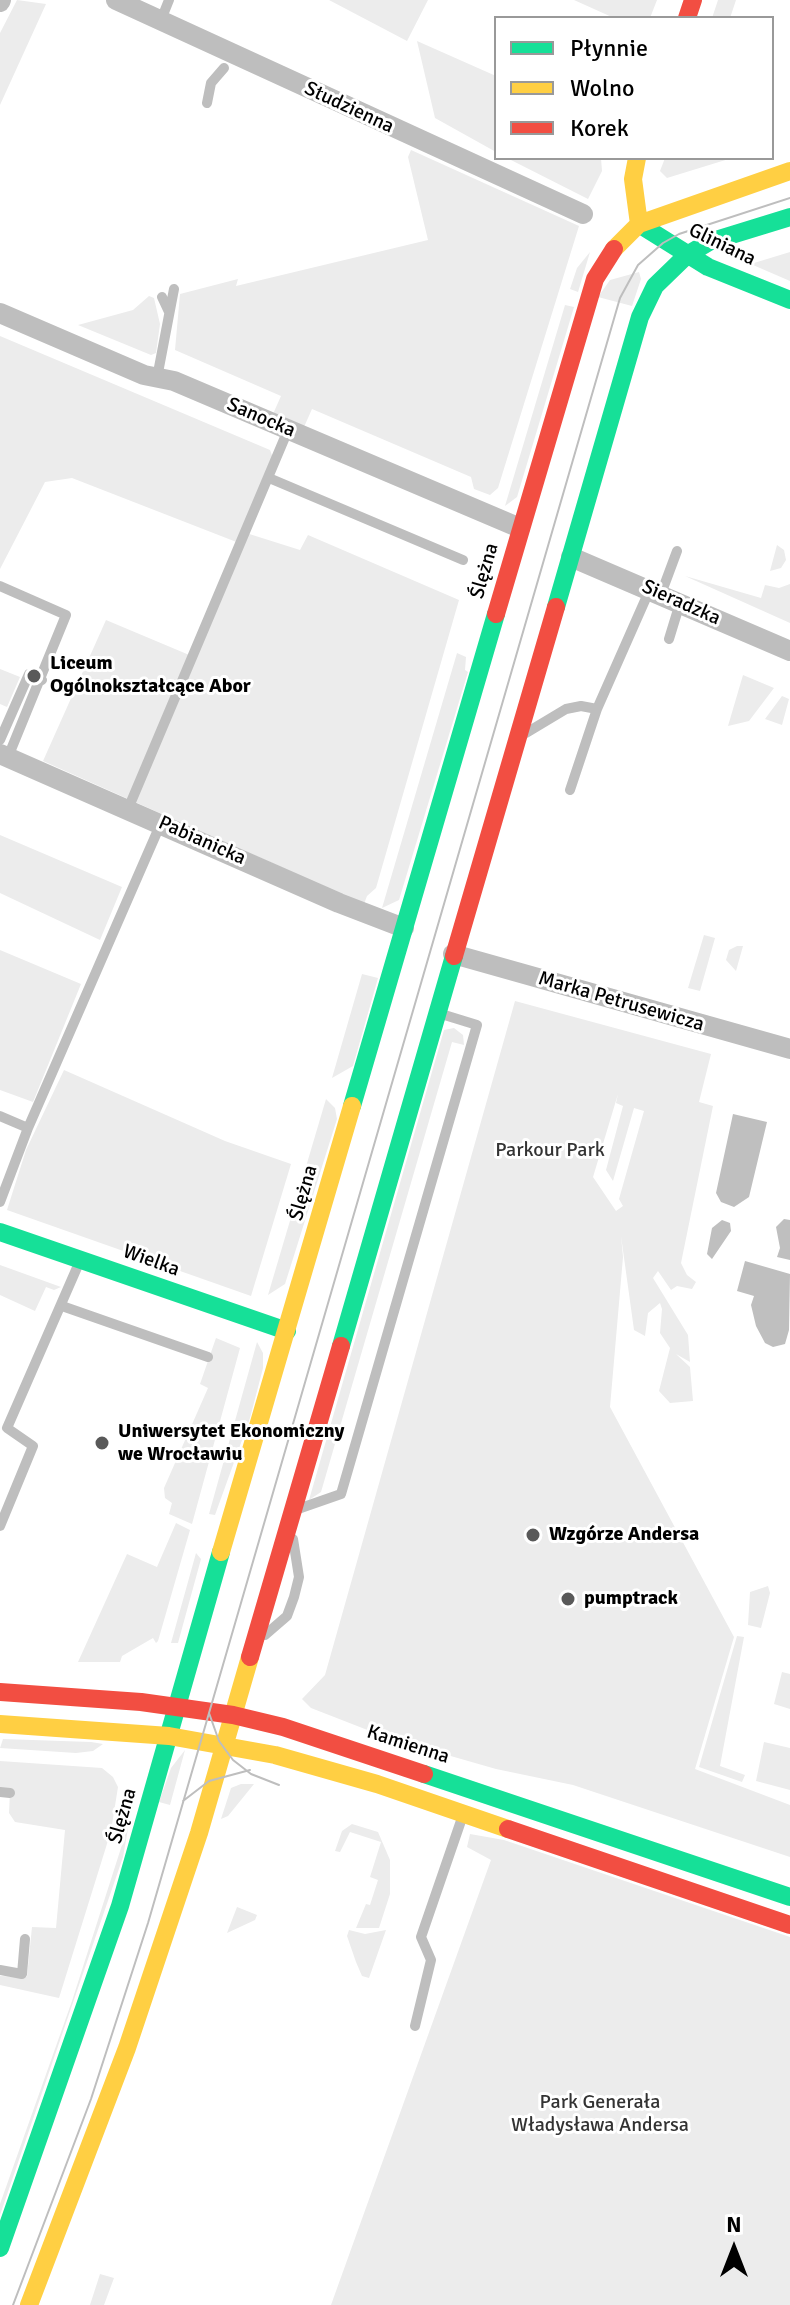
<!DOCTYPE html>
<html>
<head>
<meta charset="utf-8">
<style>
  body { margin:0 }
  #map { position:relative; width:790px; height:2305px; overflow:hidden; background:#fff; font-family:Signika,sans-serif }
  canvas { display:block }
  .legend { position:absolute; left:494px; top:16px; width:280px; height:144px; box-sizing:border-box; background:#fff; border:2px solid #999; margin:0; padding:10px 14px; list-style:none; font-size:24px; color:#000 }
  .legend li { display:flex; align-items:center; gap:16px; height:40px }
  .legend b { width:40px; border:2px solid #999 }
  .north { position:absolute; left:694px; top:2209px; width:80px; height:80px; -webkit-text-stroke:6px #fff; paint-order:stroke; rotate:0deg; font-size:22px; font-weight:700; line-height:32px; text-align:center; color:#000 }
  .north::after { content:''; display:block; margin:auto; width:28px; height:36px; background:#000; clip-path:polygon(50% 0,100% 100%,50% 72%,0 100%) }
</style>
</head>
<body>
<div id="map">
<canvas width="790" height="2305"></canvas>
<ul class="legend">
<li><b style="height:10px;background:#16e098"></b>Płynnie</li>
<li><b style="height:10px;background:#ffcf43"></b>Wolno</li>
<li><b style="height:10px;background:#f24e42"></b>Korek</li>
</ul>
<div class="north">N</div>
</div>
<script>
const context = document.querySelector('canvas').getContext('2d');
context.lineJoin = 'round';
function fill(path, color) {
  context.fillStyle = color;
  context.fill(path, 'evenodd');
}
function toPath(rows) {
  const path = new Path2D();
  for (const r of rows) {
    path.moveTo(r[0], r[1]);
    for (let i = 2; i < r.length; i += 2) path.lineTo(r[i], r[i + 1]);
  }
  return path;
}
function trace(path, color, width, dash) {
  context.strokeStyle = color;
  context.lineWidth = width;
  context.lineCap = dash ? 'butt' : 'round';
  context.setLineDash(dash || []);
  context.stroke(path);
}
function label(font, color, halo, rows, align = 'center') {
  context.font = font + ' Signika,sans-serif';
  context.lineWidth = 6;
  context.setLineDash([]);
  context.textBaseline = 'middle';
  context.strokeStyle = halo;
  context.fillStyle = color;
  for (const [text, x, y, turn = 0] of rows) {
    context.save();
    context.translate(x, y);
    context.rotate((+turn || 0) * Math.PI / 180);
    context.textAlign = isNaN(turn) ? turn : align;
    if (halo) context.strokeText(text, 0, 0);
    context.fillText(text, 0, 0);
    context.restore();
  }
}
const green = toPath([
  [17,0,46,4,0,105,0,33],
  [329,0,428,0,407,41],
  [574,0,657,0,650,18,614,18],
  [718,0,736,0,730,18,712,18],
  [417,41,496,76,496,152,435,118],
  [411,150,579,226,498,488,490,495,474,489,471,477,312,409,304,427,273,414,281,396,175,350,180,294,238,279,236,286,428,240,408,157],
  [507,158,601,158,602,171,588,199],
  [665,158,732,158,667,178,660,171],
  [590,252,578,292,570,289,577,268],
  [790,252,790,281,753,265,754,263],
  [639,272,641,279,632,306,598,297,610,280],
  [149,296,154,298,160,324,156,353,151,355,78,325,133,310],
  [565,305,574,307,517,497,505,506],
  [0,336,270,450,273,458,243,532,300,550,308,535,459,600,376,888,367,896,364,904,43,761,106,620,194,657,239,543,72,478,45,482,0,569],
  [777,545,784,550,786,560,781,568,770,571],
  [685,576,761,598,765,585,779,588,790,584,790,623],
  [457,653,466,657,465,670,468,672,399,900,382,908],
  [0,669,20,677,7,707,0,704],
  [743,675,774,688,749,721,728,726],
  [782,696,789,699,782,725,765,719],
  [0,835,122,887,100,940,0,893],
  [704,935,715,938,700,991,688,988],
  [737,946,743,946,736,971,726,960,729,950],
  [0,950,81,984,33,1102,0,1090],
  [362,974,378,978,353,1066,332,1078],
  [515,1001,711,1054,699,1102,713,1106,681,1263,687,1275,696,1282,692,1289,677,1286,671,1290,658,1271,653,1278,688,1335,690,1362,676,1354,690,1367,693,1401,670,1403,659,1391,670,1348,660,1333,662,1309,660,1303,648,1313,645,1336,634,1330,621,1236,623,1257,610,1407,734,1637,695,1769,790,1805,790,1857,573,1785,496,1769,388,1738,311,1708,302,1699,325,1675],
  [618,1094,616,1103,623,1106,606,1170,613,1181,634,1108,644,1111,619,1199,623,1206,616,1211,593,1177],
  [454,1028,463,1035,464,1045,452,1042,321,1492,309,1500,444,1030],
  [64,1070,225,1141,291,1164,251,1296,7,1210,26,1150],
  [326,1099,335,1108,337,1119,285,1284,268,1295],
  [0,1265,61,1287,54,1290,46,1287,35,1311,0,1295],
  [216,1338,240,1348,192,1524,169,1514,172,1503,165,1498,164,1488,208,1388,200,1384],
  [257,1342,263,1353,263,1368,250,1418,215,1515,209,1514],
  [176,1523,190,1530,158,1641,156,1643,153,1638,122,1656,120,1662,78,1662,127,1554,157,1567],
  [196,1553,201,1559,178,1643,171,1643],
  [768,1586,770,1593,761,1628,748,1625,750,1592],
  [737,1636,744,1637,720,1766,745,1775,742,1782,699,1767],
  [782,1672,790,1674,790,1709,774,1704],
  [3,1739,91,1742,103,1744,93,1751,76,1753,0,1748],
  [764,1742,790,1748,790,1790,756,1781],
  [185,1750,170,1805,159,1802,171,1768],
  [0,1761,102,1768,113,1777,118,1787,111,1831,59,1998,0,1985,0,1976,27,1977,32,1927,56,1928,65,1830,15,1822,9,1813,10,1792,0,1791],
  [241,1784,254,1784,228,1816,221,1819,231,1788],
  [129,1823,123,1857,0,2215,0,2204,72,2001],
  [352,1824,378,1832,390,1860,390,1894,379,1928,356,1928,366,1904,370,1905,378,1880,370,1877,381,1842,350,1832,340,1852,335,1851,342,1831],
  [470,1834,504,1840,790,1937,790,2305,331,2305,491,1860,467,1847],
  [237,1907,257,1915,255,1920,227,1933],
  [349,1930,365,1934,386,1930,369,1978,362,1976,356,1962,347,1936],
  [100,2274,114,2278,104,2305,90,2305]
]);
const water = toPath([
  [733,1114,767,1122,749,1197,734,1207,721,1202,716,1193],
  [784,1219,790,1220,790,1260,777,1257,780,1248,776,1227],
  [722,1220,730,1223,731,1231,712,1259,707,1254,712,1228],
  [745,1261,790,1274,789,1330,785,1344,773,1347,765,1343,756,1326,751,1305,754,1296,737,1291]
]);
const lane = toPath([
  [161,20,169,0],
  [207,103,211,83,224,68],
  [162,297,169,312],
  [157,378,174,289],
  [269,478,463,560],
  [0,586,66,615,8,757],
  [661,594,677,551],
  [669,639,680,603],
  [526,733,566,709,581,706,597,709],
  [0,740,29,674,42,680],
  [570,790,597,709,650,589],
  [128,809,288,430],
  [0,1116,28,1128],
  [0,1202,28,1128,161,823],
  [62,1306,208,1357],
  [298,1509,341,1494,477,1025,438,1013],
  [0,1526,33,1446,7,1428,79,1263],
  [265,1635,287,1616,294,1597,299,1577,293,1539],
  [0,1792,10,1793],
  [0,1970,22,1974,25,1939],
  [415,2026,431,1960,421,1937,463,1815]
]);
const street = toPath([
  [116,0,583,214],
  [0,2,1,0],
  [0,313,144,375,174,381,520,528],
  [571,557,790,651],
  [0,754,339,903,404,928],
  [453,954,790,1049]
]);
const fast = toPath([
  [639,224,708,267,790,300],
  [556,607,640,317,655,286,687,255,709,242,790,217],
  [352,1106,496,614],
  [0,1232,287,1331],
  [341,1346,454,956],
  [424,1774,790,1897],
  [0,2248,120,1906,221,1552]
]);
const slow = toPath([
  [637,158,633,179,639,224],
  [614,249,639,224,790,171],
  [221,1552,352,1106],
  [0,1724,169,1736,275,1755,377,1784,508,1829],
  [29,2305,127,2048,199,1833,250,1657]
]);
const jam = toPath([
  [687,18,693,0],
  [496,614,595,279,614,249],
  [454,956,556,607],
  [250,1657,341,1346],
  [0,1692,141,1702,233,1715,283,1727,424,1774],
  [508,1829,790,1925]
]);
const tram = toPath([
  [209,1713,219,1741,233,1760,251,1774,279,1785],
  [183,1801,209,1781,250,1770],
  [13,2305,91,2099,148,1923,620,298,638,265,663,243,679,234,790,198]
]);
const markers = [
  [34,676,8,"#595959"],
  [102,1443,8,"#595959"],
  [533,1535,8,"#595959"],
  [568,1599,8,"#595959"]
];
const streetNames = [
  ["Studzienna",349,108,25],
  ["Gliniana",722,245,26],
  ["Sanocka",261,418,23],
  ["Ślężna",485,571,-74],
  ["Sieradzka",681,603,24],
  ["Pabianicka",202,841,24],
  ["Marka Petrusewicza",621,1002,16],
  ["Ślężna",304,1193,-74],
  ["Wielka",151,1261,20],
  ["Kamienna",408,1745,18],
  ["Ślężna",123,1816,-74]
];
const poiNames = [
  ["Liceum",50,664],
  ["Ogólnokształcące Abor",50,687],
  ["Uniwersytet Ekonomiczny",118,1432],
  ["we Wrocławiu",118,1455],
  ["Wzgórze Andersa",549,1535],
  ["pumptrack",584,1599]
];
const parkNames = [
  ["Parkour Park",550,1151],
  ["Park Generała",600,2103],
  ["Władysława Andersa",600,2126]
];
fill(green, '#ececec');
fill(water, '#bfbfbf');
trace(lane, '#bebebe', 10);
trace(street, '#bebebe', 20);
trace(fast, '#16e098', 18);
trace(slow, '#ffcf43', 18);
trace(jam, '#f24e42', 18);
trace(tram, '#bebebe', 2);
for (const [x, y, r, color] of markers) {
  const dot = new Path2D();
  dot.arc(x, y, r, 0, 2 * Math.PI);
  context.fillStyle = color;
  context.fill(dot);
  trace(dot, '#fff', 3);
}
label('20px', '#000', '#fff', streetNames);
label('bold 20px', '#000', '#fff', poiNames, 'left');
label('20px', '#333', '#fff', parkNames);
</script>
</body>
</html>
